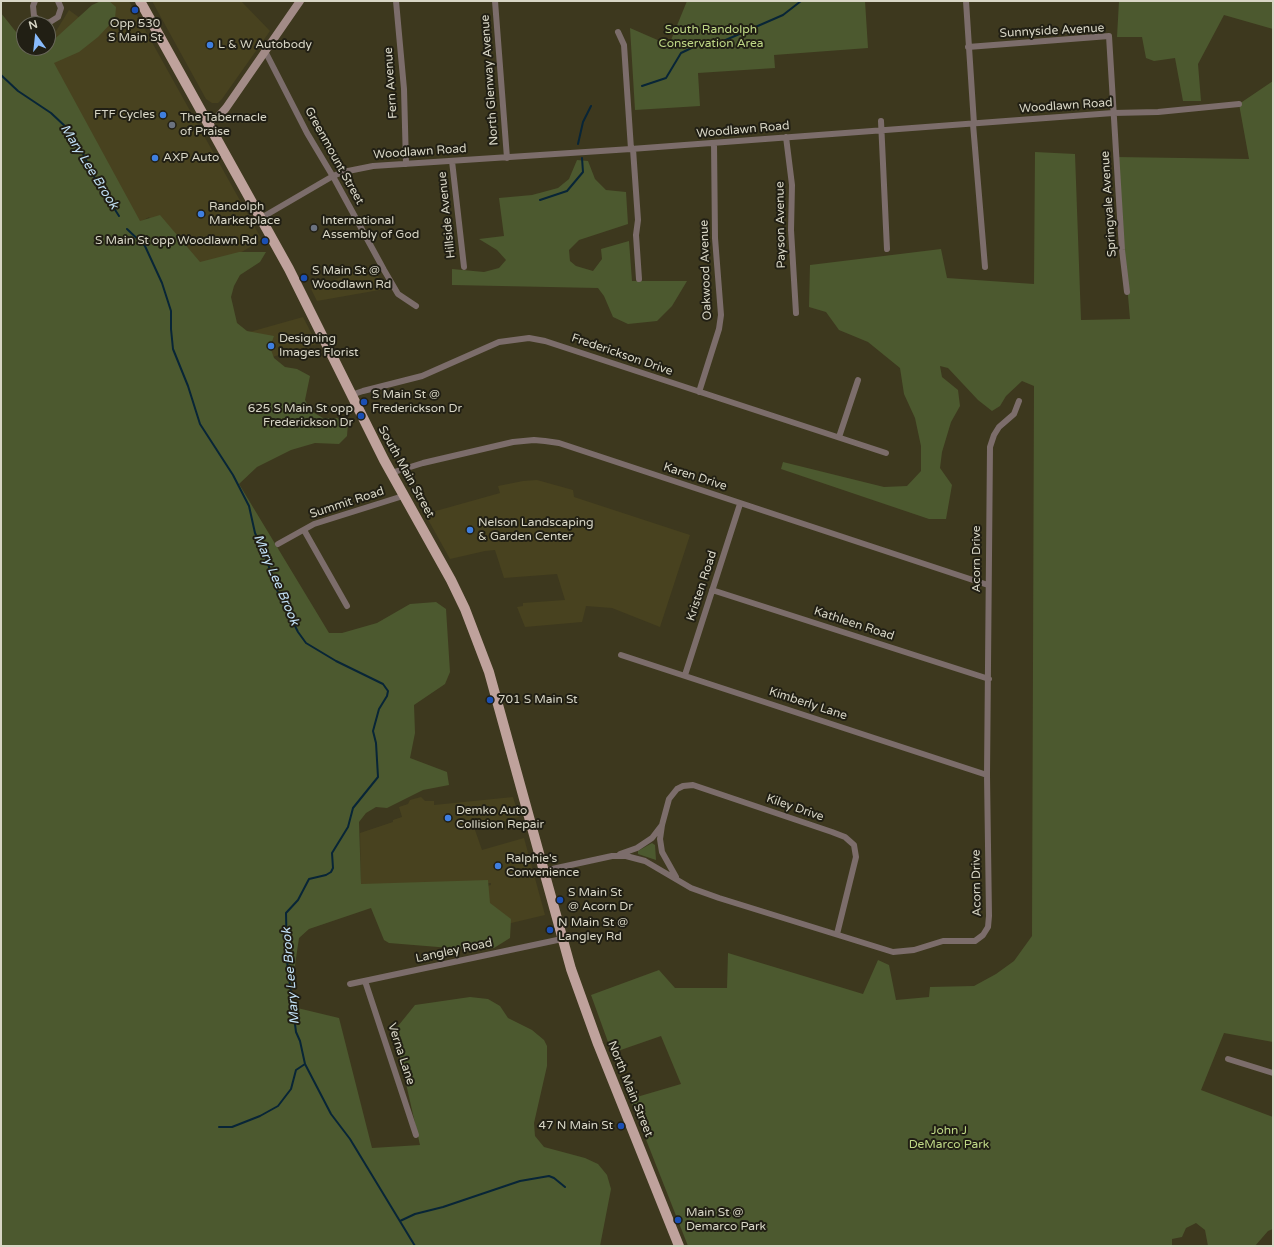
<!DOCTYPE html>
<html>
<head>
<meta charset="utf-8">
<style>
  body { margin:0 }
  #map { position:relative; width:1274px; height:1247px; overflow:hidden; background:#3d381e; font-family:"Varela Round",sans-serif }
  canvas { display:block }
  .frame { position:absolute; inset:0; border:2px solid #d8d6c6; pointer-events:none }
  .north { position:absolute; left:16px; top:16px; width:40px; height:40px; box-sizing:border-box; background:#211f14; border:1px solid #6a685b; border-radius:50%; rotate:345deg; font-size:11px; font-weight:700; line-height:16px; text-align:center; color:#d8d6c6 }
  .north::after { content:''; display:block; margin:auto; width:14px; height:18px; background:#88bbfc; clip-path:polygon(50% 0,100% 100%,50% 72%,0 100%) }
</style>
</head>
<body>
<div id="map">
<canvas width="1274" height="1247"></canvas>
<div class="frame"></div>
<div class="north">N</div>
</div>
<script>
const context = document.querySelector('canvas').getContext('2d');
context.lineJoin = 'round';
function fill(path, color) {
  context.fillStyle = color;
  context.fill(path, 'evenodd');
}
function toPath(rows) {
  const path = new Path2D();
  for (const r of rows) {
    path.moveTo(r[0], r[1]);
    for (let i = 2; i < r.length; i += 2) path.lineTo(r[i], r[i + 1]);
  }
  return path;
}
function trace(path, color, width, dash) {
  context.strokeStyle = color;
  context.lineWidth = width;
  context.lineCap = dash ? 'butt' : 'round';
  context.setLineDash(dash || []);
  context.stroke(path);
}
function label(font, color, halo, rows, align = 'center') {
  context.font = font + ' "Varela Round",sans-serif';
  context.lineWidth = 4;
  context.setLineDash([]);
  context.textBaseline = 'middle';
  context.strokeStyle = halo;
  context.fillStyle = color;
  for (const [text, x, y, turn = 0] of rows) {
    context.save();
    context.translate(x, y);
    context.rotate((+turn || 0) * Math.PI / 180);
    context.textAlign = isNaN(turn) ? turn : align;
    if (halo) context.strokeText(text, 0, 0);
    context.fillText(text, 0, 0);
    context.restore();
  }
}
const built = toPath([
  [109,1,129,1,262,240,187,284,149,217,124,231,46,48,48,48,48,44,69,10,92,27],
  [152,1,241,1,270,31,222,99,218,103,212,103,206,99],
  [372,265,385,289,317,301,311,289],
  [303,317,317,344,210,375,200,346],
  [537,480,573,490,574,497,690,535,660,627,612,608,586,606,582,622,525,627,517,607,523,606,523,603,565,600,557,574,504,578,495,550,485,551,450,559,425,514,500,493,498,486,523,481],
  [421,797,425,801,434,801,434,805,513,797,519,817,475,830,482,850,524,838,545,915,490,928,476,888,491,885,491,883,361,887,360,833,393,822,393,820,402,817,399,807,408,804,410,800]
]);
const green = toPath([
  [101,1,109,1,116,7,115,19,98,37,79,52,54,63,140,221,160,215,200,262,239,252,266,252,260,262,240,275,234,286,231,297,237,323,247,331,274,336,270,347,274,358,285,367,297,369,310,376,305,400,311,411,323,418,337,418,348,423,347,436,339,444,315,443,291,450,257,467,239,484,329,633,342,633,377,623,410,604,436,602,446,609,450,672,445,684,414,705,415,733,410,758,447,772,449,785,423,790,387,808,376,807,366,813,359,822,361,884,488,880,490,903,511,919,510,938,494,948,475,950,389,943,384,940,371,908,309,929,299,938,289,1006,339,1018,372,1148,420,1145,394,1031,415,1005,470,997,488,999,500,1006,508,1018,532,1030,544,1040,547,1046,547,1066,534,1123,535,1136,544,1147,585,1158,598,1164,607,1175,611,1189,600,1246,1,1246,1,13,24,42,24,48,29,48,32,51,48,48,48,45,92,5],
  [687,1,865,1,868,48,774,55,775,68,698,73,700,106,635,110,630,28,669,45],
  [1119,1,1273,1,1273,29,1224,15,1198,64,1201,101,1183,101,1175,58,1154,61,1146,58,1142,37,1117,37],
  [1273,81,1273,1042,1224,1033,1201,1090,1273,1117,1273,1229,1268,1231,1255,1246,1208,1246,1205,1230,1196,1223,1186,1228,1182,1237,1172,1239,1172,1246,688,1246,630,1099,681,1084,661,1036,612,1053,591,995,659,970,675,988,727,988,728,953,863,994,878,960,889,965,896,1000,929,997,930,987,974,986,996,974,1014,961,1032,936,1034,386,1022,381,1006,396,1000,406,992,411,978,400,948,368,940,366,942,377,958,390,960,406,951,422,942,452,940,468,952,485,946,519,929,519,781,469,783,462,884,487,907,486,921,471,921,446,915,418,904,394,900,368,868,342,839,330,826,312,809,307,810,265,941,249,947,278,1034,284,1035,152,1075,154,1081,320,1130,319,1116,157,1249,159,1239,104],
  [577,160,588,161,595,179,606,190,626,192,628,224,579,240,569,250,570,261,576,266,593,271,602,259,601,249,629,241,632,281,687,281,672,306,657,321,628,324,613,317,604,296,598,288,452,285,452,269,484,272,499,268,506,260,497,250,479,239,504,236,499,198,532,195,558,188,569,179],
  [652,843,655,845,656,860,638,854,638,851]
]);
const stream = toPath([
  [1,75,18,91,51,113,67,128,80,147,93,175,119,216],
  [642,86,666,78,681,53,702,43,721,42,783,15,801,1],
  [578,144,583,122,591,106],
  [540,200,567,191,583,172,582,158],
  [127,229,145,246,162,283,171,311,171,329,173,349,188,386,200,424,233,475,249,506,255,533,265,555,276,588,298,632,306,643,336,661,383,684,388,691,387,696,379,709,373,731,376,743,378,777,353,808,348,827,332,853,333,868,331,872,326,875,309,879,298,900,286,913,287,961,296,1032,300,1041,305,1064,331,1114,350,1139,415,1246],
  [219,1127,232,1127,260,1116,278,1106,291,1089,296,1070,305,1064],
  [400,1221,415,1214,443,1207,520,1181,549,1176,554,1178,565,1187]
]);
const street = toPath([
  [35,1,33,6,34,16,41,22,46,23,50,22,58,17,61,8,58,1],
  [396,1,404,89,406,164],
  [495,1,507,158],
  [966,1,974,124],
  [618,32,624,45,631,149],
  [968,47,1109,36,1122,250,1127,292],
  [265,51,307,133,335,180,384,270,398,294,416,306],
  [881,121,887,249],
  [973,124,985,267],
  [786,137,792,185,791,230,796,313],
  [633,149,638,220,636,235,639,279],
  [452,161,464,267],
  [261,218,333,176,343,172,373,166,631,149,1113,113,1158,112,1239,104],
  [699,392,719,329,721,315,715,238,714,143],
  [351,395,363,391,422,376,499,342,529,338,545,341,886,453],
  [839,437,858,380],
  [391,473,423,463,513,442,534,440,545,441,559,443,988,585],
  [304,530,347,606],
  [278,544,314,524,403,496],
  [712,590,989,679],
  [621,655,987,775],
  [685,675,740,504],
  [620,854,637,848,652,838,662,825],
  [543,871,612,856,626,856,645,861,691,888,719,898,893,952,914,950,943,941,975,941,983,935,988,927,989,916,987,775,990,447,994,435,999,427,1014,414,1019,401],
  [676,877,662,852,660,839,662,825,669,799,677,789,683,786,693,785,832,832,845,837,854,845,856,857,837,934],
  [365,981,416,1135],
  [350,984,562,939],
  [1228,1059,1273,1073]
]);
const secondary = toPath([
  [208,122,219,116,226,108,300,1]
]);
const primary = toPath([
  [140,1,289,269,384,460,451,580,465,609,489,672,571,969,598,1044,679,1246]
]);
const markers = [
  [135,10,4,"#1a4fb4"],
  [210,45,4,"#3f7fe0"],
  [163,115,4,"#3f7fe0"],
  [172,125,4,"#6b7280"],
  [155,158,4,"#3f7fe0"],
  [201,214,4,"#3f7fe0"],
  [314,228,4,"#6b7280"],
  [265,241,4,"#1a4fb4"],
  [304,278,4,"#1a4fb4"],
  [271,346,4,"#3f7fe0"],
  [364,402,4,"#1a4fb4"],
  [361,416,4,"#1a4fb4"],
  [470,530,4,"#3f7fe0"],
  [490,700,4,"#1a4fb4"],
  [448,818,4,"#3f7fe0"],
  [498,866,4,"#3f7fe0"],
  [560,900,4,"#1a4fb4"],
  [550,930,4,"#1a4fb4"],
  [621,1126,4,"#1a4fb4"],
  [678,1220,4,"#1a4fb4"]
];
const poiNames = [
  ["Opp 530",135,24,"center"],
  ["S Main St",135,38,"center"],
  ["L & W Autobody",218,45],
  ["FTF Cycles",155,115,"right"],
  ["The Tabernacle",180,118],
  ["of Praise",180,132],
  ["AXP Auto",163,158],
  ["Randolph",209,207],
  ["Marketplace",209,221],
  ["International",322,221],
  ["Assembly of God",322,235],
  ["S Main St opp Woodlawn Rd",257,241,"right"],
  ["S Main St @",312,271],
  ["Woodlawn Rd",312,285],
  ["Designing",279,339],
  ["Images Florist",279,353],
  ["S Main St @",372,395],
  ["Frederickson Dr",372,409],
  ["625 S Main St opp",353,409,"right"],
  ["Frederickson Dr",353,423,"right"],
  ["Nelson Landscaping",478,523],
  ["& Garden Center",478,537],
  ["701 S Main St",498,700],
  ["Demko Auto",456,811],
  ["Collision Repair",456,825],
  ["Ralphie's",506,859],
  ["Convenience",506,873],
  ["S Main St",568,893],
  ["@ Acorn Dr",568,907],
  ["N Main St @",558,923],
  ["Langley Rd",558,937],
  ["47 N Main St",613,1126,"right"],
  ["Main St @",686,1213],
  ["Demarco Park",686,1227]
];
const parkNames = [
  ["South Randolph",711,30],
  ["Conservation Area",711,44],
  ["John J",949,1131],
  ["DeMarco Park",949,1145]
];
const streetNames = [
  ["Sunnyside Avenue",1052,31,-3],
  ["North Glenway Avenue",490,80,-94],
  ["Fern Avenue",391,83,-94],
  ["Woodlawn Road",1066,106,-4],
  ["Woodlawn Road",743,130,-5],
  ["Woodlawn Road",420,152,-4],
  ["Greenmount Street",334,156,61],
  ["Springvale Avenue",1109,204,-94],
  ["Hillside Avenue",447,215,-96],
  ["Payson Avenue",781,225,-91],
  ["Oakwood Avenue",706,270,-92],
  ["Frederickson Drive",622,355,19],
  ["South Main Street",406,472,61],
  ["Karen Drive",695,477,18],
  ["Summit Road",347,503,-18],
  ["Acorn Drive",977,559,-90],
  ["Kristen Road",702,586,-72],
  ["Kathleen Road",854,624,18],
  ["Kimberly Lane",808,704,18],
  ["Kiley Drive",795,808,19],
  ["Acorn Drive",977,883,-91],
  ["Langley Road",454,951,-12],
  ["Verna Lane",401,1054,72],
  ["North Main Street",630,1089,68]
];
const waterNames = [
  ["Mary Lee Brook",89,167,58],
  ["Mary Lee Brook",276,580,67],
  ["Mary Lee Brook",291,976,-95]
];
fill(built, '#48421f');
fill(green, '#4c592f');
trace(stream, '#082537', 2);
trace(street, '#7c6d6b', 6);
trace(secondary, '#a28b87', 8);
trace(primary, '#bfa29c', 10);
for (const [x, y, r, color] of markers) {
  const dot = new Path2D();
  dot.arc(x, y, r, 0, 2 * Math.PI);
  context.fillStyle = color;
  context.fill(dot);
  trace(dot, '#211f14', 1.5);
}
label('12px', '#d8d6c6', '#211f14', poiNames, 'left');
label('12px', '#bfd886', '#211f14', parkNames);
label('12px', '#d8d6c6', '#211f14', streetNames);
label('italic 13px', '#c0def4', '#211f14', waterNames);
</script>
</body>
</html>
